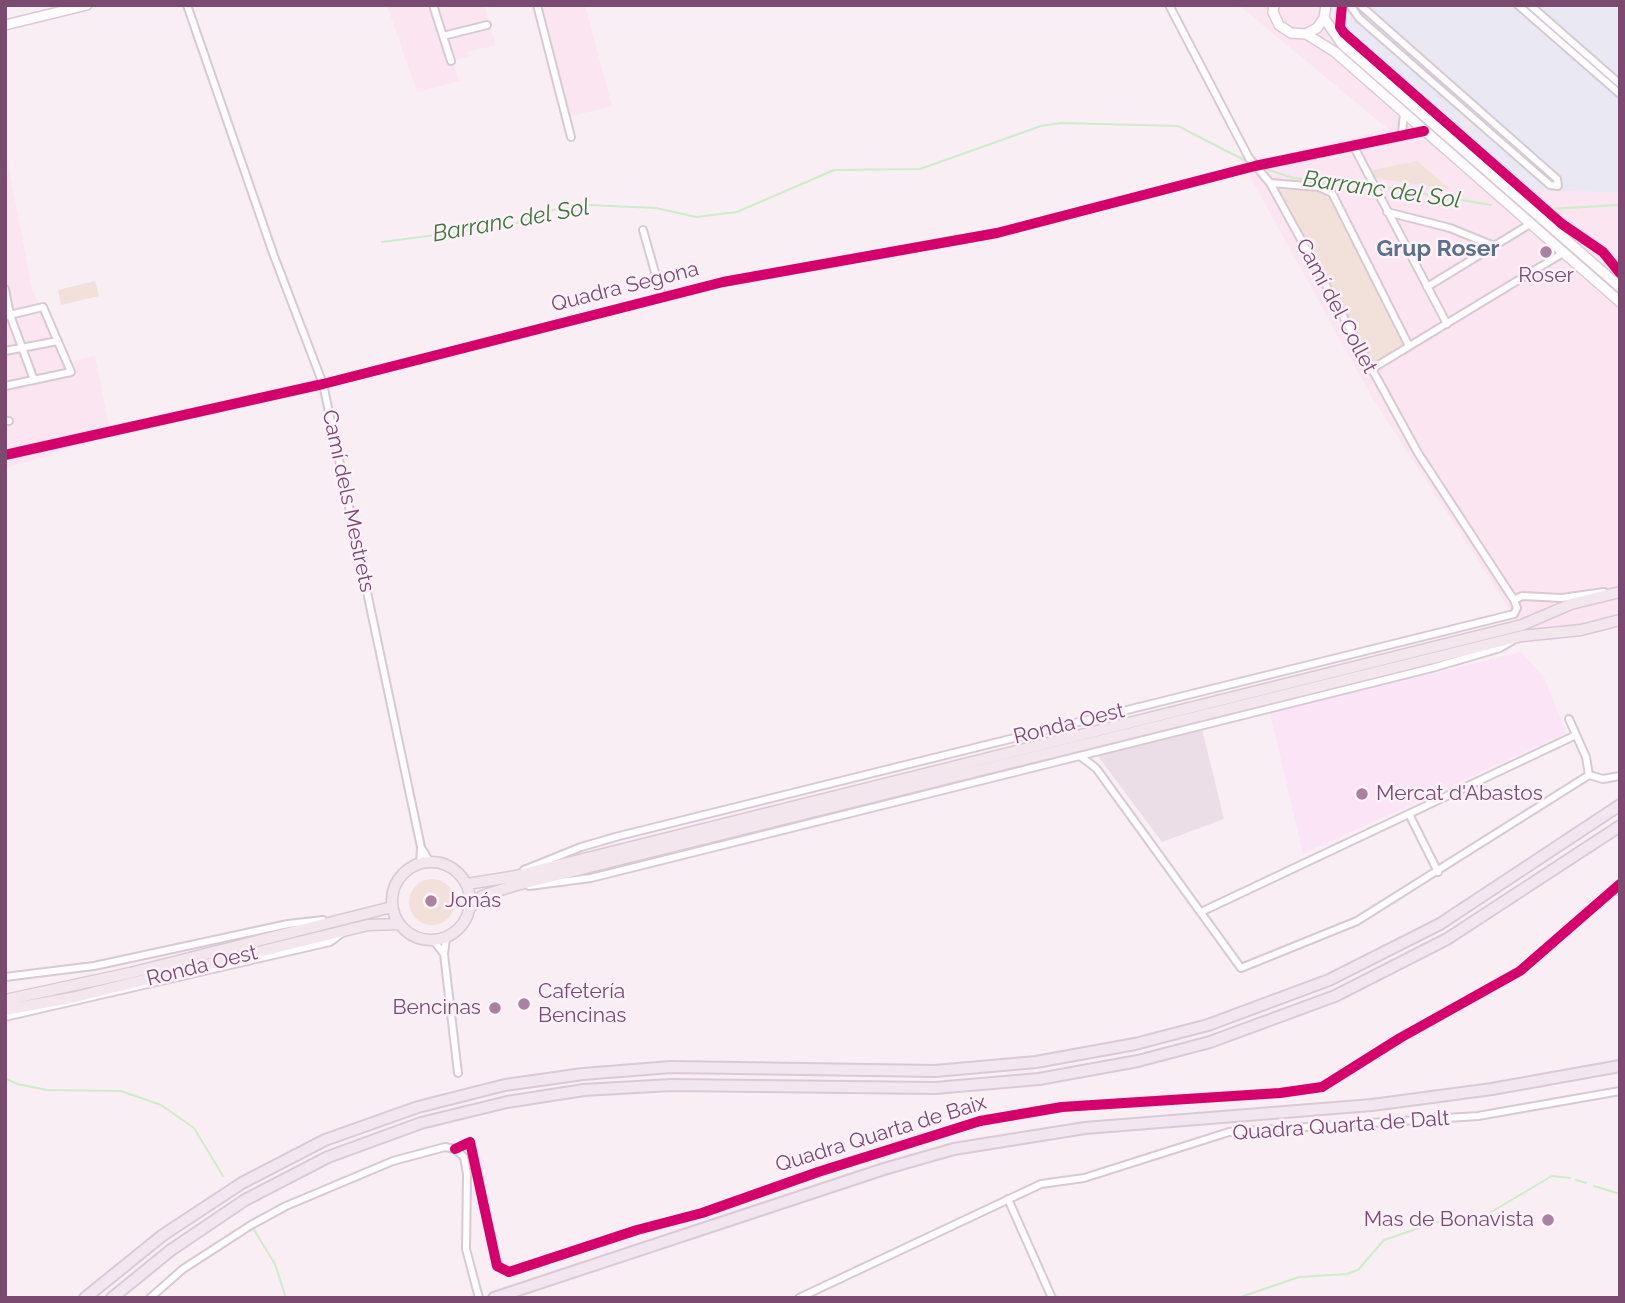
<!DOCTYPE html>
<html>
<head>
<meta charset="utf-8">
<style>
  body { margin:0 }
  #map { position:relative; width:1625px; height:1303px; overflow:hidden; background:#f9eef4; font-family:Raleway,sans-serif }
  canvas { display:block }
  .frame { position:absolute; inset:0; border:7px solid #7b4a71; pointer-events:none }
</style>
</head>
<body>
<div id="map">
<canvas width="1625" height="1303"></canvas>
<div class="frame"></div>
</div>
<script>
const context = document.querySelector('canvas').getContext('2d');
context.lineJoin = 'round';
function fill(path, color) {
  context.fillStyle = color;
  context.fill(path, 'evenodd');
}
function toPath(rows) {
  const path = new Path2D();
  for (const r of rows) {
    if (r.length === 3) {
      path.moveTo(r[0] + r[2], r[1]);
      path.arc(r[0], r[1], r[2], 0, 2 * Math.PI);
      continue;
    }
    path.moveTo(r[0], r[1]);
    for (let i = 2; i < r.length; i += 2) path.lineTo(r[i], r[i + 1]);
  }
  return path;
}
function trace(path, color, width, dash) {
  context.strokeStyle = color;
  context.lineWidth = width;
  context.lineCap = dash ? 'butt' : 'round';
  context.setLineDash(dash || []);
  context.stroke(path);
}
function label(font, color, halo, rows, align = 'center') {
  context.font = font + ' Raleway,sans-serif';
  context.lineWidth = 5;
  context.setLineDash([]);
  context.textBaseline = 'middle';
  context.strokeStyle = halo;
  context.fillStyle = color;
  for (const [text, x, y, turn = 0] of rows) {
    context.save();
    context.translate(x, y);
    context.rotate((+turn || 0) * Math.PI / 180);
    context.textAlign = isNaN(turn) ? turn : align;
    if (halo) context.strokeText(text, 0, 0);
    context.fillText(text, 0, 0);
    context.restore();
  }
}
const residential = toPath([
  [387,5,484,5,496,45,467,52,468,57,453,60,459,81,417,92],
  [535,5,585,5,612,106,564,118],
  [1239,5,1620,5,1620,624,1550,641,1519,624,1373,399,1238,155,1270,158,1388,129],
  [5,148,32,289,58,344,70,362,95,356,111,436,5,468]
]);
const commercial = toPath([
  [1521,652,1544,677,1566,733,1303,854,1270,713]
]);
const industrial = toPath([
  [1200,721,1224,819,1162,842,1097,755,1099,746]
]);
const education = toPath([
  [1344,5,1620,5,1620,192,1530,190,1344,31]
]);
const green = toPath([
  [1417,161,1450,189,1373,178,1368,171],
  [1278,190,1321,191,1331,201,1404,344,1371,364],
  [95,281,99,296,61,305,58,290],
  [432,902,23]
]);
const stream = toPath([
  [1260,167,1293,178,1371,186],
  [1377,186,1491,205],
  [1548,209,1620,205],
  [382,242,512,225,553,210,588,205,656,208,696,217,737,212,834,170,920,169,1041,126,1060,123,1178,126,1248,162],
  [5,1078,17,1084,47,1090,121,1091,161,1105,194,1128,223,1176],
  [1576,1180,1586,1183],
  [1594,1186,1620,1194],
  [254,1230,275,1264,286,1298],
  [1238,1298,1299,1277,1347,1274,1358,1270,1384,1240,1437,1222,1476,1221,1552,1176,1570,1178]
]);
const street = toPath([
  [187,5,274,256,323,384,421,847,420,864],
  [433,5,451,61],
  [537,5,571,137],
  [1169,5,1249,158,1270,183,1418,453,1514,600],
  [1350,5,1359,18,1550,185,1558,186,1557,179,1360,5],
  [1518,5,1620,94],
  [1530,5,1620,84],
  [443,36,487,25],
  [1402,133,1404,113],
  [1354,147,1447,324],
  [1270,183,1319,187,1332,193,1409,346],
  [1387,212,1450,228,1494,246],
  [643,230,662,297],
  [1427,287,1530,224],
  [5,289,10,315,34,380],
  [5,316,43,307,71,372,5,386],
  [5,351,58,341],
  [1370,370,1563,253],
  [5,421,9,421],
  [5,455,323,384,723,282,997,233,1255,166,1424,131],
  [1569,719,1586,757,1589,775],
  [1080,756,1096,768,1241,968,1357,921,1589,775],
  [1589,775,1603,779,1620,776],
  [1409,814,1438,872],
  [422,849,430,862],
  [524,870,581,847,619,836,1514,614,1517,608,1514,600,1522,596,1562,598,1604,592],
  [529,886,591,878,1432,668,1500,648,1512,641],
  [1201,912,1576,735],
  [446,938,444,954,458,1073],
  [434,941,444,954],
  [5,977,94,966,288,924,323,920],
  [5,1017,330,942,342,933],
  [455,1149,470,1142,497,1266,509,1272,637,1230,702,1213,818,1172,980,1121,1062,1107,1280,1093,1322,1087,1400,1038,1520,971,1620,884],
  [1008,1199,1052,1298],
  [150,1298,183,1269,251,1225,286,1206,393,1161,445,1147,455,1149,464,1157,467,1174,466,1249,479,1298],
  [799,1298,1041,1184,1084,1178,1229,1132,1478,1116,1620,1091]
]);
const secondary = toPath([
  [1274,5,1273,12,1279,25,1291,33,1306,34,1317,28,1324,18,1326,5],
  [1324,18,1342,44,1620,287],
  [5,25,87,5],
  [1306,34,1335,52,1620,302]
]);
const primary = toPath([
  [431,901,39],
  [467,884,511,877,1522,625,1571,604,1620,592],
  [471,907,482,896,513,886,1522,636,1581,630,1620,620],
  [5,1000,130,973,392,907],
  [5,1010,71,998,368,925,399,924]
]);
const highway = toPath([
  [85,1298,163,1235,242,1183,325,1140,418,1107,505,1085,583,1074,671,1067,935,1071,1036,1062,1135,1044,1208,1025,1329,980,1440,924,1620,805],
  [112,1298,171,1250,245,1200,328,1157,421,1123,507,1102,584,1090,671,1085,935,1088,1039,1079,1138,1061,1210,1042,1335,996,1447,939,1620,826],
  [494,1298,884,1169,954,1149,1085,1128,1372,1105,1492,1089,1620,1066]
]);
const cycleway = toPath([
  [1342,5,1340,27,1344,33,1562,224,1603,252,1620,273],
  [5,455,323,384,723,282,997,233,1255,166,1424,131],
  [455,1149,470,1142,497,1266,509,1272,637,1230,702,1213,818,1172,980,1121,1062,1107,1280,1093,1322,1087,1400,1038,1520,971,1620,884]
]);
const markers = [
  [1546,252,7,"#a7839f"],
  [1362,794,7,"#a7839f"],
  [431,901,7,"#a7839f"],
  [524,1004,7,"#a7839f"],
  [495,1008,7,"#a7839f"],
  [1548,1220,7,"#a7839f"]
];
const poiNames = [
  ["Roser",1546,276,"center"],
  ["Mercat d'Abastos",1376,794],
  ["Jonás",445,901],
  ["Cafetería",538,992],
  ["Bencinas",538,1016],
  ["Bencinas",481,1008,"right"],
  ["Mas de Bonavista",1534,1220,"right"]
];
const streetNames = [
  ["Quadra Segona",625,287,-14],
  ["Camí del Collet",1336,306,62],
  ["Camí dels Mestrets",348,501,78],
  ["Ronda Oest",1069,724,-14],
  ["Ronda Oest",202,966,-14],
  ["Quadra Quarta de Dalt",1341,1126,-4],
  ["Quadra Quarta de Baix",881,1134,-17]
];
const waterNames = [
  ["Barranc del Sol",1382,190,8],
  ["Barranc del Sol",511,221,-10]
];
const neighbourhoodNames = [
  ["Grup Roser",1438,249]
];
fill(residential, '#fae5f1');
fill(commercial, '#fce4f7');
fill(industrial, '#ecdee7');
fill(education, '#e9e8f3');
fill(green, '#f2e1da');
trace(stream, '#ceebcc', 2);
trace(street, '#d7cad3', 10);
trace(secondary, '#d9cbd4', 12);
trace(primary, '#dacad6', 13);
trace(highway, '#dacad6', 14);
trace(street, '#fefcfd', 6);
trace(secondary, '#fefcfd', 9);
trace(primary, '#f4e6ed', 10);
trace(highway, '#f2e6f1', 10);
trace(cycleway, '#d6006c', 10);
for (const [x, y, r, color] of markers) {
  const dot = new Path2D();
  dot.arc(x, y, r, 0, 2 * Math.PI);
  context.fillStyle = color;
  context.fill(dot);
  trace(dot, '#fff1f9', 2.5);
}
label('21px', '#7b4a71', '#fff1f9', poiNames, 'left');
label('21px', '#7b4a71', '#fff1f9', streetNames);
label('italic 23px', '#39793a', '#fff1f9', waterNames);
label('bold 23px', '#597189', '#fff1f9', neighbourhoodNames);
</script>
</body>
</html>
